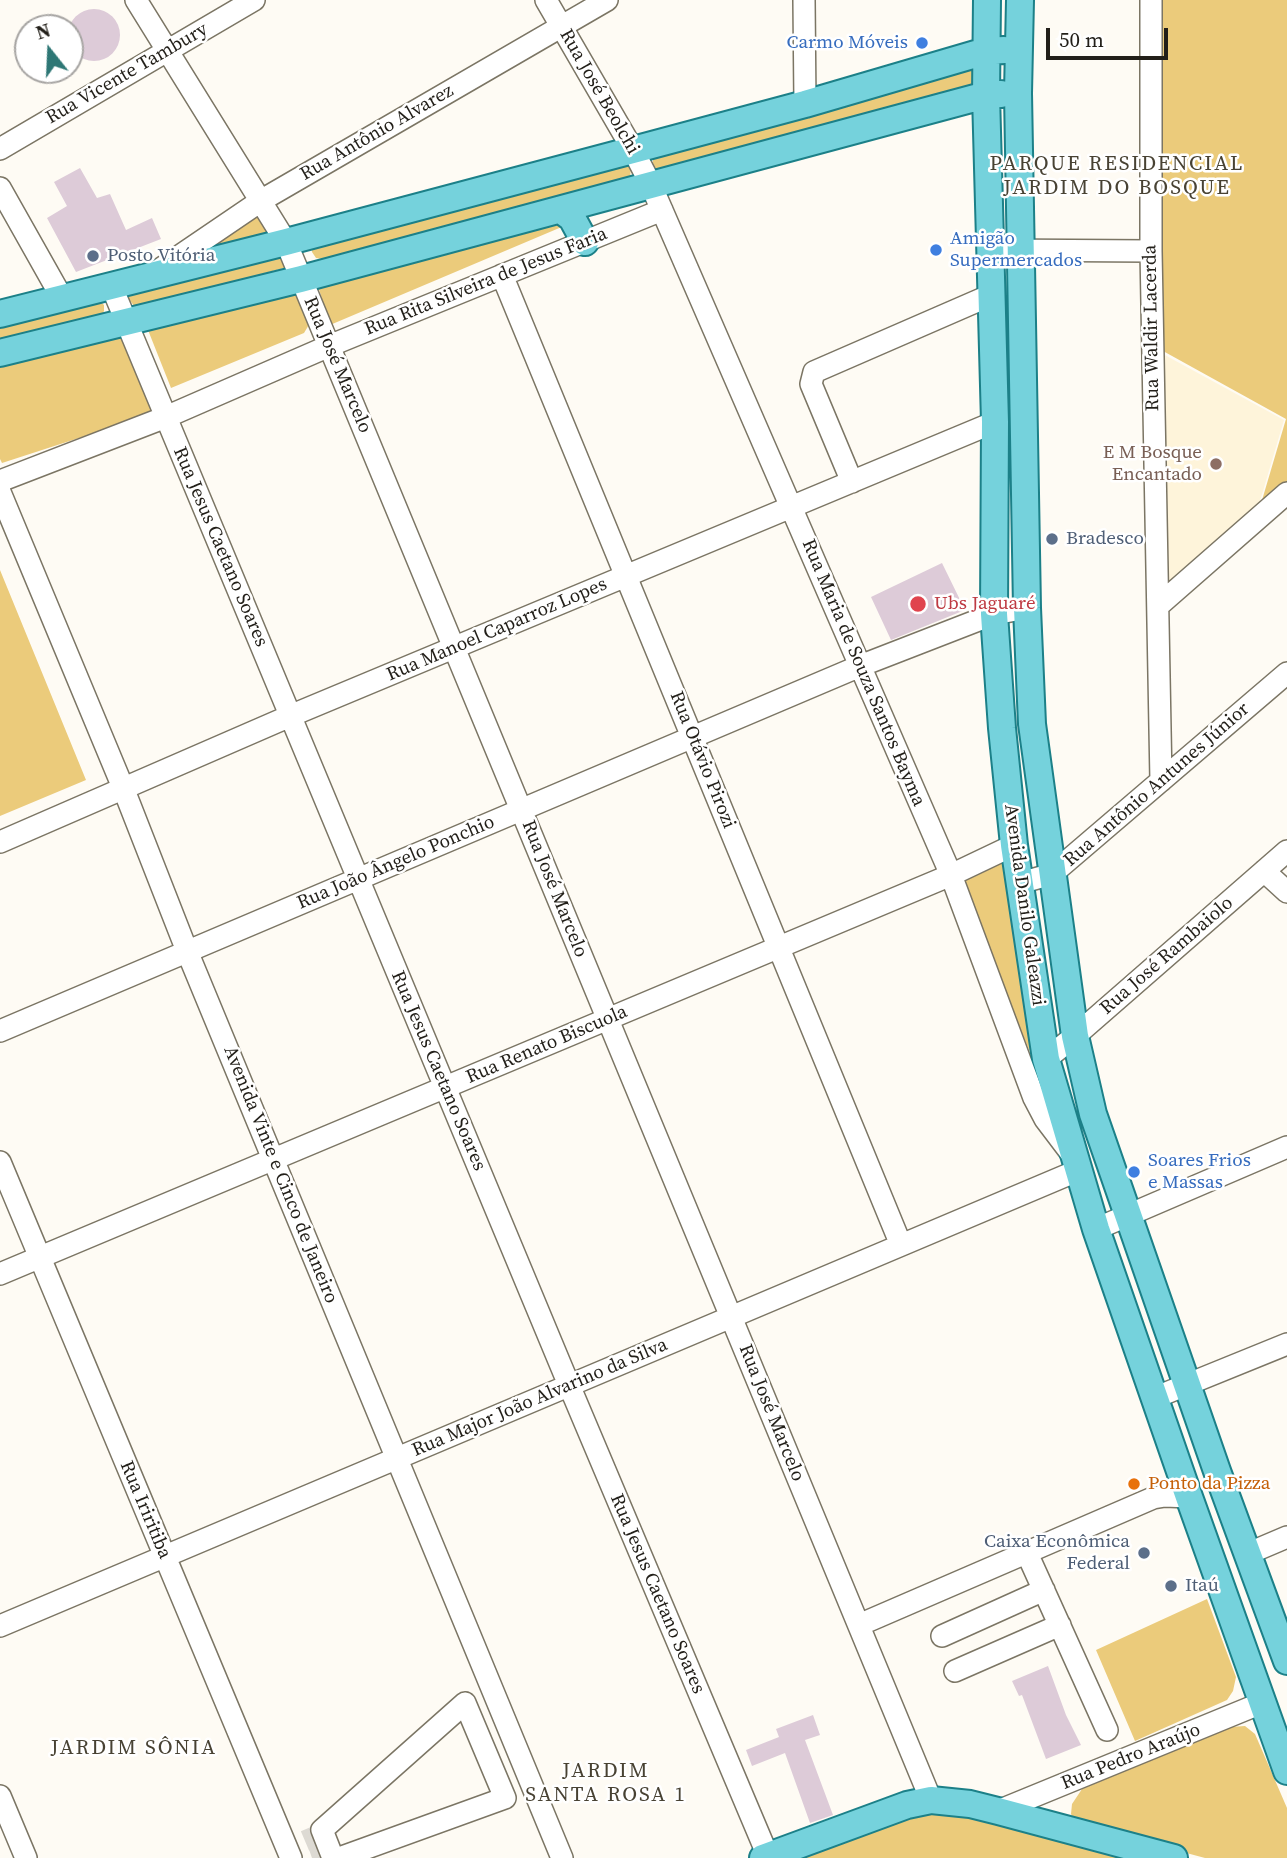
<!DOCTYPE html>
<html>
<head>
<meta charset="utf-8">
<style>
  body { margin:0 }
  #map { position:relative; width:1287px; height:1858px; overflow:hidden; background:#fefbf4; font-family:"Source Serif 4",serif }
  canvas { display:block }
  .north { position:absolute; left:14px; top:14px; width:70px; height:70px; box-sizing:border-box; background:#fff; border:2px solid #a7a5a3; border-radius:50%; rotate:342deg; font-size:19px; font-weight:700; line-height:28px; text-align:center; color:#221f19 }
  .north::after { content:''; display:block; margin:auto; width:24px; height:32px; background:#2e7775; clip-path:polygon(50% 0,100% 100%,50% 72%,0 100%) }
  .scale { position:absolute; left:1046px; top:28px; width:122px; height:32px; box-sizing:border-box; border:4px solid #221f19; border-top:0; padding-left:9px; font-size:21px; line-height:24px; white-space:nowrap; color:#221f19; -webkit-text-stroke:5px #fff; paint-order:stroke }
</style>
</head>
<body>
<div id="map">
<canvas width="1287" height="1858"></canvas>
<div class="north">N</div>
<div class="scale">50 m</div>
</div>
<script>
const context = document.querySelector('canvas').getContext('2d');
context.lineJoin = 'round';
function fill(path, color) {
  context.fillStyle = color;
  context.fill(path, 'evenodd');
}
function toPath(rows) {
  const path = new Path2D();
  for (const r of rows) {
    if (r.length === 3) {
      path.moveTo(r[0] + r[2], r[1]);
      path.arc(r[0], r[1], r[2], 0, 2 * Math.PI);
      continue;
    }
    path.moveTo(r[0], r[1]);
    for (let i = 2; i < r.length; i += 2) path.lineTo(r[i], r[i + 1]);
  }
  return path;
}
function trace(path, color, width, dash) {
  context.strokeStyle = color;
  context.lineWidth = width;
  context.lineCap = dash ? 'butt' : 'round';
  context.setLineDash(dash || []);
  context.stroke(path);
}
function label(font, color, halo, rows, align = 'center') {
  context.font = font + ' "Source Serif 4",serif';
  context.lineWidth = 5;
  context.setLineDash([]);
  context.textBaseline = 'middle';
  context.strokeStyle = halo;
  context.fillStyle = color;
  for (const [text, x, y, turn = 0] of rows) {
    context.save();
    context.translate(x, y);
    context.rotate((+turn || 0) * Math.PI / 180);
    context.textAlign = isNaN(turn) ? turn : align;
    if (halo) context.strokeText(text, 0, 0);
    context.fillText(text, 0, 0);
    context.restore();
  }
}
const built = toPath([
  [1163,354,1284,420,1258,508,1166,588]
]);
const green = toPath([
  [1162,0,1287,0,1287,484,1260,507,1286,419,1163,351],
  [967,69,974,72,973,89,663,170,656,169,653,163,653,157],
  [625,161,631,166,630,179,322,259,316,258,312,252,311,245],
  [255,209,277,240,209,257,206,239],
  [561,222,564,226,330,325,318,286],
  [276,250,285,259,284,268,135,307,128,298,127,288],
  [295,287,310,323,304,333,171,388,146,325],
  [99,300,104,305,104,311,101,317,0,344,0,321],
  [123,332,156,413,2,463,0,459,0,366],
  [0,570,86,780,0,816],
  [1000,858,1008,865,1039,1059,1032,1057,961,884,970,874],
  [1207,1599,1236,1677,1233,1691,1227,1700,1135,1741,1096,1650],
  [1245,1726,1255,1734,1287,1808,1287,1858,1205,1858,1075,1823,1071,1814,1072,1804,1082,1789,1230,1727],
  [932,1808,1124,1858,791,1858]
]);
const building = toPath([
  [94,35,26],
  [80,168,97,198,110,194,126,230,152,218,161,239,76,272,47,218,67,206,54,182],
  [942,563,965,610,891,640,871,597],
  [1048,1666,1066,1715,1081,1745,1046,1759,1022,1695,1019,1696,1012,1681],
  [813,1715,820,1735,805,1740,833,1815,810,1823,785,1753,752,1766,746,1750,779,1737,776,1729]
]);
const minorTunnel = toPath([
  [305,1841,319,1835],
  [312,1858,326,1853]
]);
const minor = toPath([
  [136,0,286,242,931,1800],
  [546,0,633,150,651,185,951,875,1034,1098,1045,1119,1070,1152],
  [804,0,805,104],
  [1151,0,1151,251,1161,781],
  [0,149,254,0],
  [0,188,62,298],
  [989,250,1151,251],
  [159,270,262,200,607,0],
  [502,275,901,1245],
  [111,285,569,1385,768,1856],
  [0,481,166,417,329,346,662,210],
  [852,482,811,384,814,372,991,295],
  [0,492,124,790,187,951,562,1858],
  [1158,606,1287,493],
  [0,842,290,716,995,422],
  [1264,871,1287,892],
  [1020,883,1052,874,1287,673],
  [0,1031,860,666,994,614,1027,608],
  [1046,1059,1075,1036,1287,851],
  [0,1162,291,1858],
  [1096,1229,1287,1147],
  [0,1274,951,875,1014,845],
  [1154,1398,1287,1344],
  [1026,1551,1107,1730],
  [1247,1554,1287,1537],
  [859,1625,1153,1498,1165,1496,1189,1497],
  [0,1626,1079,1170],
  [942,1636,1044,1590],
  [955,1671,1060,1625],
  [0,1796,26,1858],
  [998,1811,1264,1702],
  [333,1858,322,1830,465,1703,505,1798,339,1858]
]);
const major = toPath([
  [987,0,986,95,995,422,994,614,1002,728,1014,845,1046,1059,1096,1229,1189,1497,1287,1771],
  [1020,0,1018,93,1027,608,1032,724,1075,1036,1093,1114,1217,1471,1287,1661],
  [561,210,572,218,585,242],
  [0,314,286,242,633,150,805,104,986,51,1004,50],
  [0,353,301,279,986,95,1001,94],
  [763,1858,907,1805,931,1800,970,1804,998,1811,1174,1858]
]);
const markers = [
  [922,43,7,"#3f7fe0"],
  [936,250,7,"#3f7fe0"],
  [93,256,7,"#5c6f8a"],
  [1216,464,7,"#8d6e63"],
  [1052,539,7,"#5c6f8a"],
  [918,604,9,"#e0444e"],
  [1134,1172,7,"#3f7fe0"],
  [1134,1484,7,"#e8710a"],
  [1144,1553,7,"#5c6f8a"],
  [1171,1586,7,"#5c6f8a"]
];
const shopNames = [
  ["Carmo Móveis",908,43,"right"],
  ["Amigão",950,239],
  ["Supermercados",950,261],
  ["Soares Frios",1148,1161],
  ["e Massas",1148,1183]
];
const streetNames = [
  ["Rua Vicente Tambury",127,74,-30],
  ["Rua José Beolchi",599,92,60],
  ["Rua Antônio Alvarez",377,133,-30],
  ["Rua Rita Silveira de Jesus Faria",486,282,-22],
  ["Rua Waldir Lacerda",1152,328,-91],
  ["Rua José Marcelo",337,365,67],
  ["Rua Jesus Caetano Soares",220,547,67],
  ["Rua Manoel Caparroz Lopes",497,630,-23],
  ["Rua Maria de Souza Santos Bayma",863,673,67],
  ["Rua Otávio Pirozi",702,760,68],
  ["Rua Antônio Antunes Júnior",1157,785,-41],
  ["Rua João Ângelo Ponchio",396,863,-23],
  ["Rua José Marcelo",554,889,68],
  ["Avenida Danilo Galeazzi",1024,905,82],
  ["Rua José Rambaiolo",1167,956,-41],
  ["Rua Renato Biscuola",547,1045,-23],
  ["Rua Jesus Caetano Soares",438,1071,67],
  ["Avenida Vinte e Cinco de Janeiro",280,1175,68],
  ["Rua Major João Alvarino da Silva",540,1398,-23],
  ["Rua José Marcelo",771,1413,68],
  ["Rua Iriritiba",145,1510,67],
  ["Rua Jesus Caetano Soares",657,1594,67],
  ["Rua Pedro Araújo",1131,1757,-22]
];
const serviceNames = [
  ["Posto Vitória",107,256],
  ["Bradesco",1066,539],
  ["Caixa Econômica",1130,1542,"right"],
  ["Federal",1130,1564,"right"],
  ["Itaú",1185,1586]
];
const educationNames = [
  ["E M Bosque",1202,453],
  ["Encantado",1202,475]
];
const healthNames = [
  ["Ubs Jaguaré",934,604]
];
const foodNames = [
  ["Ponto da Pizza",1148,1484]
];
const neighbourhoodNames = [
  ["PARQUE RESIDENCIAL",1117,165],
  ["JARDIM DO BOSQUE",1117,189],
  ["JARDIM SÔNIA",134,1749],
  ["JARDIM",606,1772],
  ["SANTA ROSA 1",606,1796]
];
fill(built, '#fef4da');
fill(green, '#ebcb7b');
fill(building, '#ddcbd8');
trace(minorTunnel, '#dddad3', 21, [21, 10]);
trace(minor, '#7b7564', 24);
trace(major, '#1c8088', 30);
trace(minor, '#fff', 21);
trace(major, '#75d2dc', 26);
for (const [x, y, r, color] of markers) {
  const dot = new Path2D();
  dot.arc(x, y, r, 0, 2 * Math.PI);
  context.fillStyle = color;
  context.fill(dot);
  trace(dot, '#fff', 2.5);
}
label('19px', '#366cbe', '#fff', shopNames, 'left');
label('19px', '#221f19', '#fff', streetNames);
label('19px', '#4e5e75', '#fff', serviceNames, 'left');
label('19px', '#785e54', '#fff', educationNames, 'right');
label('19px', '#be3a42', '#fff', healthNames, 'left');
label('19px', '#c56008', '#fff', foodNames, 'left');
context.letterSpacing = '2px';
label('21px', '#484233', '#fff', neighbourhoodNames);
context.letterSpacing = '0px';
</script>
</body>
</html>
